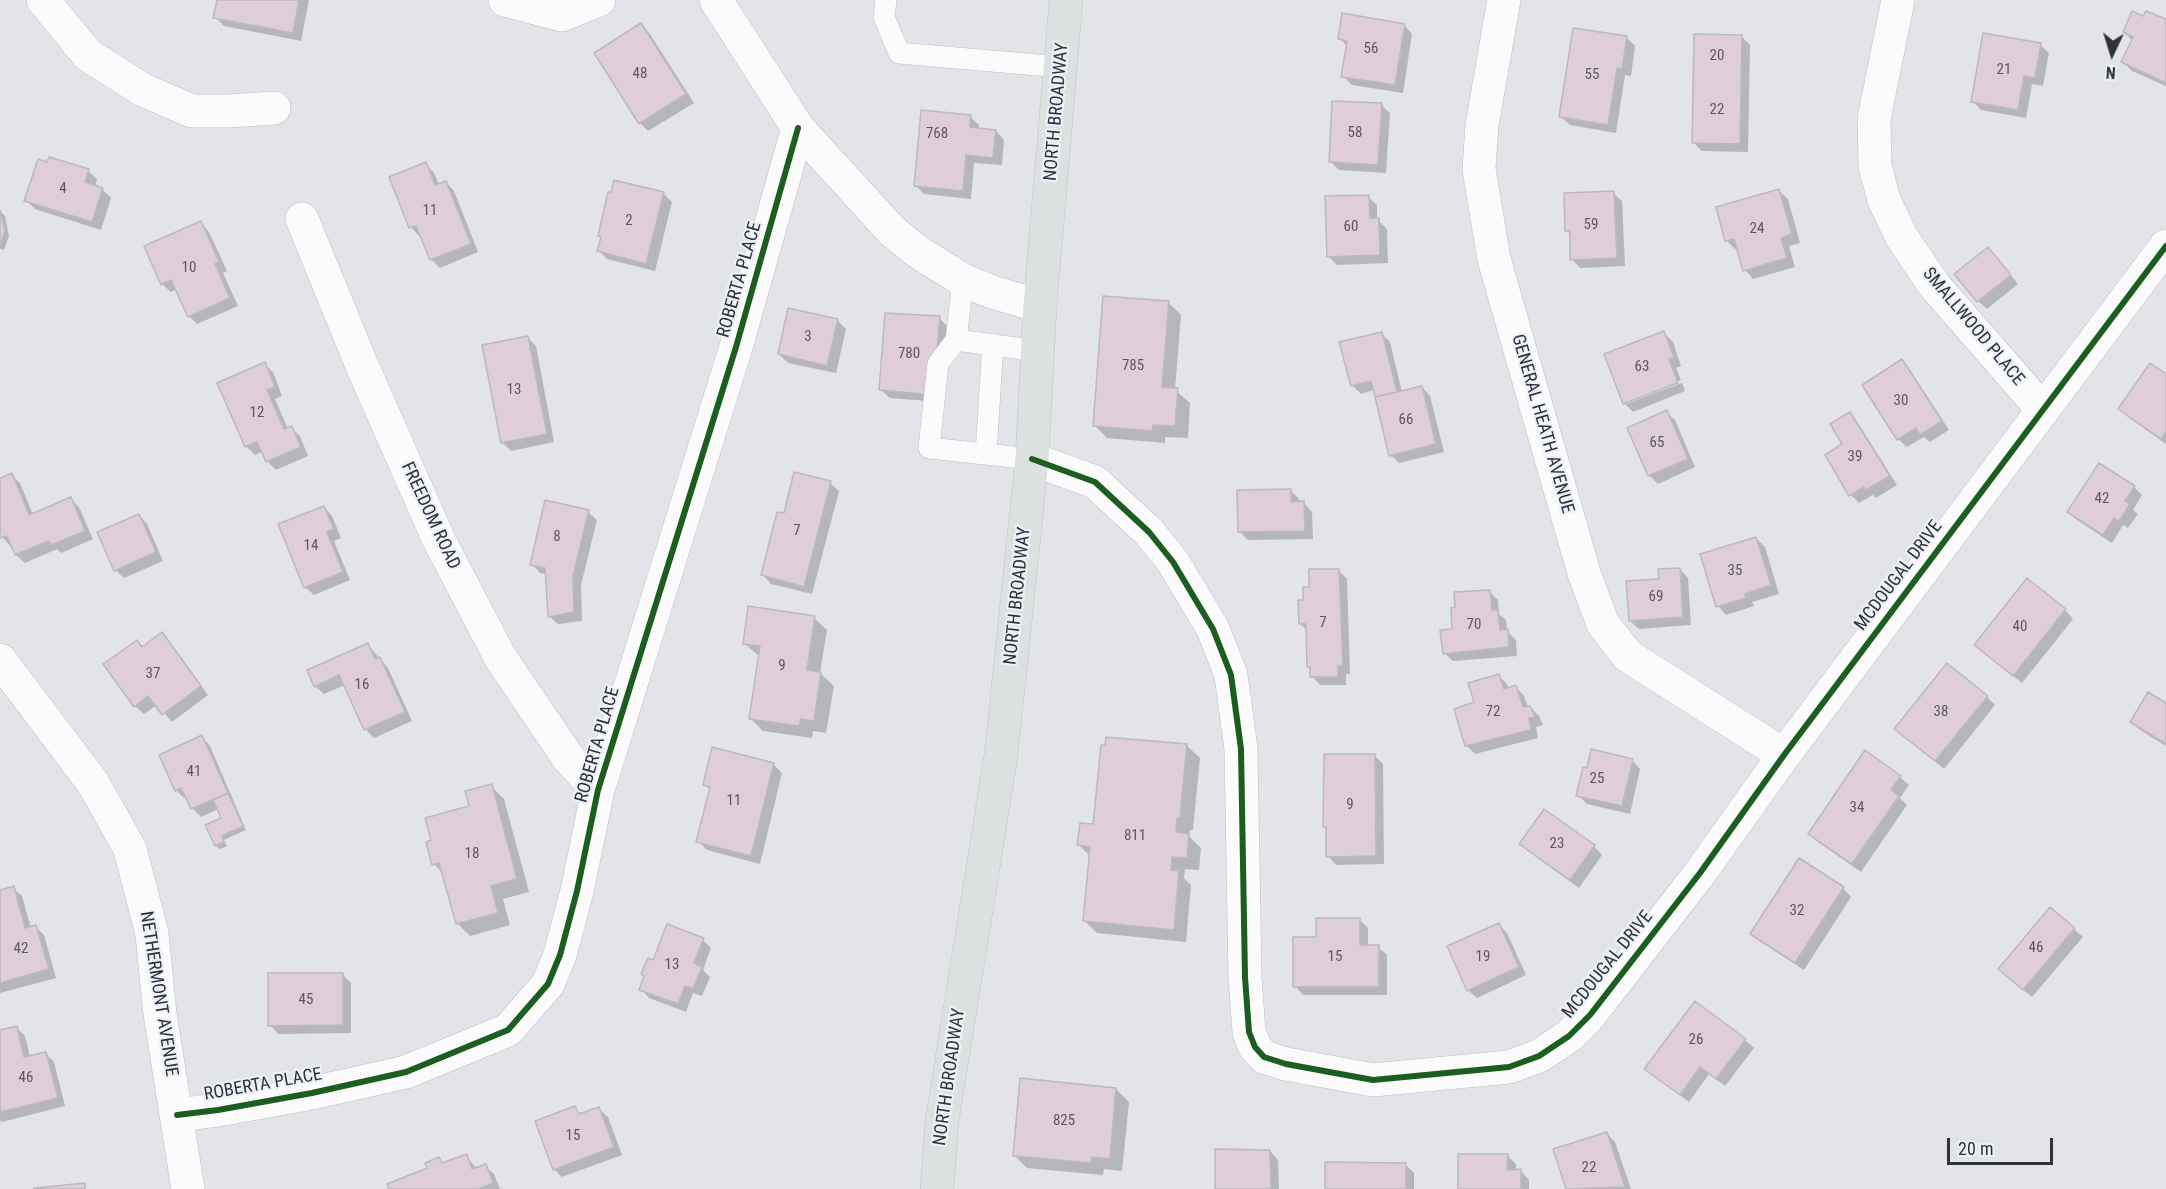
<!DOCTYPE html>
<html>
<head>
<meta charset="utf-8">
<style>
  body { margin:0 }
  #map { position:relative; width:2166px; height:1189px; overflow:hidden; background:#e3e4ea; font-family:"Roboto Condensed",sans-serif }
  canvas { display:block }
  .north { position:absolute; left:2082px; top:24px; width:60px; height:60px; -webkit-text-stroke:4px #edf1fa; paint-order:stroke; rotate:184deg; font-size:16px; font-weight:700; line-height:24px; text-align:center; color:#313236 }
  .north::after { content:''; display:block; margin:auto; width:21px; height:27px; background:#313236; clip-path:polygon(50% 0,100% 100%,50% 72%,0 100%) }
  .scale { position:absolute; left:1947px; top:1138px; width:106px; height:27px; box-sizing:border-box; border:3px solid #313236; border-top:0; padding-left:8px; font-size:18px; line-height:21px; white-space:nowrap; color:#313236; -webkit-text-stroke:4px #edf1fa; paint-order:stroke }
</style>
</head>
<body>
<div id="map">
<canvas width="2166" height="1189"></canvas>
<div class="north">N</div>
<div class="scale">20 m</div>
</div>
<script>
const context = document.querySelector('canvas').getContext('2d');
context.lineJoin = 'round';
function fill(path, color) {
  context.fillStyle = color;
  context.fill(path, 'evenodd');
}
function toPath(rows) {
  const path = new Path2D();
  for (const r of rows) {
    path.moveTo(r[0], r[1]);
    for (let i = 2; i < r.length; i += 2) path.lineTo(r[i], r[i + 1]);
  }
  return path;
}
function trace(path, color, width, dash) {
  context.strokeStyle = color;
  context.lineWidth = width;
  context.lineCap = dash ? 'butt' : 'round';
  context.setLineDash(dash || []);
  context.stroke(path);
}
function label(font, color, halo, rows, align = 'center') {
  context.font = font + ' "Roboto Condensed",sans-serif';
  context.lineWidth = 4.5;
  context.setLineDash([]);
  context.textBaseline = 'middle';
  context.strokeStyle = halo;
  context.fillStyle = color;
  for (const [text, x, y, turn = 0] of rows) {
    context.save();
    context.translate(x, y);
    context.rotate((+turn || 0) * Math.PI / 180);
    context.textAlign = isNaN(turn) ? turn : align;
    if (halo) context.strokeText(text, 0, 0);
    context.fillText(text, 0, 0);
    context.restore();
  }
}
const shadow = toPath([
  [218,0,309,0,301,41,224,26,215,17],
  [2144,18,2166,21,2166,86,2132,71,2123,62,2133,41,2124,32],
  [641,25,650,34,694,103,648,131,640,123],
  [1404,25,1412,34,1403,93,1352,85,1343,76,1348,47,1340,39],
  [1742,37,1750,45,1748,152,1702,151,1693,142],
  [1627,38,1635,46,1631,76,1625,75,1616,133,1570,125,1561,117],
  [2040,45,2049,53,2043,86,2032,84,2026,118,1981,110,1973,101],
  [1381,105,1390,113,1386,173,1339,170,1331,162],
  [970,117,979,125,979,130,996,131,1004,140,1002,165,974,163,971,199,924,194,915,185],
  [426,164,434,173,439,185,446,182,454,191,478,252,440,268,431,259,422,235,419,236,411,227],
  [88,171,97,179,95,187,102,189,111,198,101,230,35,209,26,200],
  [1779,191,1788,199,1800,243,1789,246,1795,267,1753,279,1745,270,1738,248,1735,249,1727,241],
  [663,193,672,202,655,271,607,259,599,251,602,239,599,236,612,194],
  [1613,193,1622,201,1625,266,1580,268,1572,259,1571,235,1566,230],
  [1368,197,1377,205,1377,219,1387,229,1388,263,1337,265,1328,256],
  [0,211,5,216,9,236,4,250,0,249],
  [201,223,209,232,227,271,223,273,238,306,197,324,189,316,177,289,171,292,162,284],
  [1996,257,2018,284,1987,309,1978,301],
  [1168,302,1181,315,1175,390,1190,403,1188,438,1165,437,1165,443,1107,438,1094,425],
  [939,318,947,326,941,402,890,398,881,390],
  [837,320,846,329,836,373,788,363,779,354],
  [1381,333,1390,342,1402,392,1422,387,1430,396,1444,452,1399,463,1391,455,1374,390,1361,394,1352,385],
  [1664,333,1673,342,1681,366,1676,368,1681,380,1626,401,1626,404,1682,383,1685,391,1633,412,1624,403],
  [527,337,536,346,554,442,511,451,502,442],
  [1902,361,1910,370,1949,430,1930,442,1924,437,1907,447,1898,439],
  [264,364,273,372,282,396,275,399,288,429,291,428,300,436,308,456,276,470,267,461,263,451,255,455,246,446],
  [2166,375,2166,444,2128,417,2120,409],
  [1666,412,1675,420,1695,467,1658,484,1649,475],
  [1850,414,1858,423,1897,485,1876,498,1873,495,1859,503,1851,495,1844,445],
  [11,475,20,483,33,515,71,499,79,507,93,539,61,553,57,549,25,563,16,555,12,545,10,546,0,534,0,480],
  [830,483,839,491,812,594,771,584,763,575,785,515],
  [2134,487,2142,495,2133,510,2138,514,2128,528,2123,525,2112,543,2077,520,2069,512],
  [1290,490,1299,499,1299,503,1304,503,1312,512,1313,539,1248,540,1239,531],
  [324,507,332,516,341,538,334,541,350,580,314,595,305,587],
  [588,512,597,520,581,585,582,621,558,624,549,616,546,574,540,573,532,564],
  [139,515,147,524,163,561,124,578,115,570],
  [1756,538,1765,547,1779,594,1752,602,1754,606,1726,615,1718,606],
  [1680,569,1688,578,1691,625,1639,629,1630,621,1660,580],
  [1338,570,1347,579,1350,674,1346,674,1346,685,1320,685,1312,676,1312,670,1308,667,1308,631,1300,624,1305,602,1310,588],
  [1489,591,1498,600,1499,614,1506,620,1507,631,1516,640,1517,656,1453,661,1444,653,1454,630],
  [2065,610,2073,619,2022,683,1984,653],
  [814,618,827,630,820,673,834,686,826,733,813,731,812,738,763,731,750,718,760,657,744,643],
  [162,634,170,643,208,695,172,722,157,705,144,714,135,706,137,642,143,648],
  [367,644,388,668,412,721,374,738,365,729,345,685,324,694,315,686],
  [1499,676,1507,684,1509,689,1516,687,1524,696,1528,708,1530,707,1539,716,1543,725,1536,727,1538,738,1475,754,1466,745,1476,703],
  [1987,697,1995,705,1944,769,1905,737],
  [2166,705,2166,746,2140,730,2132,722],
  [202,737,210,746,246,830,224,840,227,846,220,849,216,846,207,826,223,818,218,809,201,817,192,808,187,797,184,798,176,790],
  [1187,746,1200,758,1193,830,1190,830,1189,836,1201,848,1199,870,1185,869,1184,878,1191,885,1186,942,1097,933,1084,920,1090,856,1079,845,1094,826],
  [1374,755,1383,764,1384,864,1336,865,1328,856,1327,830,1324,827],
  [1632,760,1640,769,1630,814,1587,804,1578,795],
  [773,764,782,773,760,864,707,850,698,841,711,791,705,785],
  [1900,777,1909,785,1900,798,1907,805,1861,872,1818,842,1810,834],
  [491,786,504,799,529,892,503,899,510,925,470,936,457,923,444,874,434,864,433,840],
  [1521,844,1594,846,1602,855,1579,888,1529,852],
  [13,888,22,896,31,928,36,927,44,935,56,978,0,993,0,891],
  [1843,888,1851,897,1804,970,1761,942,1752,934],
  [1359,919,1368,928,1368,947,1378,947,1387,955,1387,995,1303,995,1295,986,1317,939],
  [1499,925,1507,933,1526,975,1477,998,1468,990],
  [2074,929,2083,937,2032,997,2008,977],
  [703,940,711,948,703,970,710,977,702,996,693,993,686,1012,649,998,641,989,654,962],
  [343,975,351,983,351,1033,278,1034,270,1025],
  [17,1028,25,1036,30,1057,46,1054,54,1062,65,1106,2,1122,0,1120,0,1032],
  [1745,1040,1754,1048,1725,1086,1709,1074,1689,1102,1646,1069],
  [1116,1089,1129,1102,1122,1171,1104,1169,1103,1175,1027,1168,1014,1155],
  [575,1108,582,1115,599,1109,608,1117,622,1155,562,1177,554,1169],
  [1607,1134,1615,1142,1631,1189,1567,1189,1555,1150],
  [1270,1151,1278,1160,1279,1189,1217,1189],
  [1507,1155,1516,1164,1516,1171,1521,1171,1529,1180,1529,1189,1460,1189],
  [466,1156,477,1169,485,1166,494,1174,500,1189,391,1189,429,1169,439,1159,444,1164],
  [1405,1164,1414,1173,1414,1189,1326,1189]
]);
const building = toPath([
  [217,0,299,0,293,33,213,18,217,0],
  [2132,11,2143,16,2146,11,2166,19,2166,83,2121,62,2133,37,2123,32,2132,11],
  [1342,13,1405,24,1395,85,1341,77,1347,41,1338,39,1342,13],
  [641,23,686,94,639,124,594,53,641,23],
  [1573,28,1627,36,1622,69,1617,68,1608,125,1559,117,1573,28],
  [1983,33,2041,43,2035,78,2024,76,2018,110,1971,102,1983,33],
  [1694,34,1742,35,1740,144,1692,143,1694,34],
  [1332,101,1382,103,1378,165,1329,162,1332,101],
  [921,110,971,115,970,127,996,130,993,158,966,155,963,191,914,186,921,110],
  [49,157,89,169,85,182,103,188,92,222,24,201,38,159,47,162,49,157],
  [426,162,435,185,446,181,471,244,430,260,416,226,409,228,389,177,426,162],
  [614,180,664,192,646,264,597,251,601,237,598,236,608,192,611,192,614,180],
  [1779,189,1792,234,1781,238,1787,258,1743,271,1734,239,1725,241,1716,207,1779,189],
  [1614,191,1617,258,1570,260,1570,231,1565,231,1564,193,1614,191],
  [1369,195,1370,218,1379,218,1380,255,1327,257,1325,196,1369,195],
  [0,210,5,231,0,247,0,210],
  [201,221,219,262,215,264,230,298,188,317,171,280,161,285,144,246,201,221],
  [1988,247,2011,275,1977,302,1954,274,1988,247],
  [1103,296,1169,301,1162,387,1178,388,1175,426,1153,425,1152,431,1093,426,1103,296],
  [788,308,838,319,827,366,778,354,788,308],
  [885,313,940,316,933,395,879,390,885,313],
  [1664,331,1674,357,1669,359,1678,383,1623,404,1604,354,1664,331],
  [1382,332,1397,392,1375,397,1371,381,1351,386,1339,342,1382,332],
  [528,336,547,434,501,443,482,345,528,336],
  [1902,359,1942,421,1920,435,1916,428,1897,440,1862,385,1902,359],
  [265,362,275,387,267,390,284,429,292,426,301,447,266,462,257,442,245,447,217,383,265,362],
  [2150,363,2166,374,2166,432,2161,439,2118,409,2150,363],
  [1422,386,1436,444,1389,456,1375,397,1422,386],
  [1667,410,1688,459,1648,476,1627,428,1667,410],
  [1850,412,1890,476,1866,490,1864,487,1849,496,1825,455,1842,444,1830,424,1850,412],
  [2099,463,2135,486,2125,501,2130,504,2119,521,2114,518,2103,535,2067,512,2099,463],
  [794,472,831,481,804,587,761,575,777,512,784,513,794,472],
  [12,473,29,515,71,497,85,531,51,545,49,541,15,555,7,536,0,538,0,478,12,473],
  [1291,489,1291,502,1304,501,1305,531,1238,532,1237,490,1291,489],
  [545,500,589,510,573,576,574,612,548,617,545,568,530,565,545,500],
  [324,506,334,529,327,532,343,572,304,588,278,524,324,506],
  [139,514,156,552,114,571,97,532,139,514],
  [1756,537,1771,585,1745,594,1746,598,1716,607,1700,554,1756,537],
  [1680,568,1683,617,1629,621,1626,581,1659,579,1658,569,1680,568],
  [1309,569,1339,569,1343,666,1338,666,1338,677,1310,677,1310,667,1307,667,1306,624,1299,624,1298,600,1303,600,1303,587,1309,587,1309,569],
  [2027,578,2066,609,2013,676,1974,645,2027,578],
  [1490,590,1492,610,1498,610,1500,630,1508,629,1509,647,1443,654,1440,630,1452,629,1451,608,1455,607,1454,592,1490,590],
  [748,606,815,616,807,670,821,672,814,721,801,719,799,726,749,719,760,646,743,644,748,606],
  [162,632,201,686,162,715,148,696,134,707,103,664,137,640,142,647,162,632],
  [368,643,375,659,380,657,405,712,364,730,339,675,314,687,307,670,368,643],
  [1947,663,1988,696,1935,761,1894,729,1947,663],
  [1499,674,1504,689,1516,685,1523,707,1530,706,1535,717,1529,718,1531,730,1465,746,1454,709,1474,702,1468,683,1499,674],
  [2148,692,2166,703,2166,744,2130,722,2148,692],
  [202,735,228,793,191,809,181,788,175,791,159,755,202,735],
  [1106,737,1187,744,1180,818,1177,818,1176,832,1189,834,1187,858,1172,857,1171,870,1179,871,1174,930,1083,921,1090,847,1077,845,1080,823,1093,824,1101,745,1105,745,1106,737],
  [712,747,774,763,751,856,696,842,710,787,703,785,712,747],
  [1591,749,1633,759,1622,806,1576,796,1583,767,1587,768,1591,749],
  [1865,750,1901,776,1891,790,1899,796,1852,864,1808,834,1865,750],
  [1324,754,1375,754,1376,856,1326,857,1326,827,1323,827,1324,754],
  [492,784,517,879,491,886,498,913,456,924,439,863,432,865,426,842,431,840,425,818,469,806,465,791,492,784],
  [228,793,243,826,222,836,224,842,215,846,205,825,221,818,213,800,228,793],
  [1544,809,1595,845,1570,880,1519,844,1544,809],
  [1799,858,1844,887,1795,963,1750,934,1799,858],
  [14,886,25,928,36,925,49,969,0,983,0,890,14,886],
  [2050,907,2075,928,2023,990,1998,969,2050,907],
  [1316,918,1360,918,1360,945,1379,945,1379,987,1293,987,1293,937,1316,937,1316,918],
  [1499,923,1519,967,1467,991,1447,946,1499,923],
  [667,924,704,938,694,963,702,967,693,989,685,986,678,1004,639,990,644,976,641,974,648,958,653,960,667,924],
  [268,973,343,973,343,1025,268,1026,268,973],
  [1695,1001,1746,1039,1716,1079,1700,1067,1680,1095,1644,1069,1695,1001],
  [17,1026,24,1057,46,1052,58,1098,0,1112,0,1030,17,1026],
  [1020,1078,1116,1088,1110,1159,1092,1157,1091,1163,1013,1156,1020,1078],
  [575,1106,579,1114,599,1107,614,1147,553,1170,535,1121,575,1106],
  [1607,1132,1625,1187,1566,1189,1553,1149,1607,1132],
  [1215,1149,1270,1150,1271,1189,1215,1189,1215,1149],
  [467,1154,472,1169,486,1164,493,1183,479,1189,389,1189,387,1184,427,1168,425,1163,439,1157,442,1163,467,1154],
  [1458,1154,1508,1154,1507,1170,1521,1169,1521,1189,1458,1189,1458,1154],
  [1325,1162,1406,1163,1406,1189,1325,1189,1325,1162],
  [85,1183,85,1189,34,1189,34,1188,85,1183]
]);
const lane = toPath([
  [886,0,884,17,899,53,1061,67],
  [963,280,956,340,938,364,929,448,1032,459],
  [956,340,1038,351],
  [986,454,993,344]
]);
const street = toPath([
  [43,0,88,55,143,90,192,111,229,111,274,108],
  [505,0,562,15,599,0],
  [716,0,798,128,892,231,918,252,963,280,992,292,1040,306],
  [1504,0,1482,125,1479,169,1494,259,1584,573,1603,624,1628,656,1784,755],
  [1898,0,1874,119,1875,166,1884,200,1901,236,1934,285,2043,410],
  [302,219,363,368,438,538,500,657,569,759,598,790],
  [1032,459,1095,482,1149,532,1173,562,1213,629,1231,675,1241,749,1245,977,1249,1032,1255,1047,1264,1057,1286,1064,1373,1080,1509,1067,1539,1056,1569,1036,1590,1015,1700,873,1784,755,2166,246],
  [0,660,93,783,130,849,152,934,160,1014,188,1189],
  [177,1115,218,1110,312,1093,406,1072,508,1030,548,984,560,955,577,891,598,790,736,347,798,128]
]);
const primary = toPath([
  [937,1189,942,1121,1001,756,1032,459,1040,306,1066,0]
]);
const cycleway = toPath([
  [1032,459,1095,482,1149,532,1173,562,1213,629,1231,675,1241,749,1245,977,1249,1032,1255,1047,1264,1057,1286,1064,1373,1080,1509,1067,1539,1056,1569,1036,1590,1015,1700,873,1784,755,2166,246],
  [177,1115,218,1110,312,1093,406,1072,508,1030,548,984,560,955,577,891,598,790,736,347,798,128]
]);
const numberNames = [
  ["56",1371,49],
  ["20",1717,56],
  ["21",2004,70],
  ["48",640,74],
  ["55",1592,75],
  ["22",1717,110],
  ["58",1355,133],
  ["768",937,134],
  ["4",63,189],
  ["11",430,211],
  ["2",629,221],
  ["59",1591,225],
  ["60",1351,227],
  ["24",1757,229],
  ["10",189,268],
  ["3",808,337],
  ["780",909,354],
  ["785",1133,366],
  ["63",1642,367],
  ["13",514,390],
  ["30",1901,401],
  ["12",257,413],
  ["66",1406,420],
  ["65",1657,443],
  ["39",1855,457],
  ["42",2102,499],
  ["7",797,531],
  ["8",557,537],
  ["14",311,546],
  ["35",1735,571],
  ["69",1656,597],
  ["7",1323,623],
  ["70",1474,625],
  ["40",2020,627],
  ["9",782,666],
  ["37",153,674],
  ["16",362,685],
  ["72",1493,712],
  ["38",1941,712],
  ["41",194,772],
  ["25",1597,779],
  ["11",734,801],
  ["9",1350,805],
  ["34",1857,808],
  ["811",1135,836],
  ["23",1557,844],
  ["18",472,854],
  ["32",1797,911],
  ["46",2036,948],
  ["42",21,949],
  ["15",1335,957],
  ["19",1483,957],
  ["13",672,965],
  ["45",306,1000],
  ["26",1696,1040],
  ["46",26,1078],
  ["825",1064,1121],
  ["15",573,1136],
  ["22",1589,1168]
];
const streetNames = [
  ["NORTH BROADWAY",1057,112,-85],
  ["ROBERTA PLACE",740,280,-74],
  ["SMALLWOOD PLACE",1973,327,50],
  ["GENERAL HEATH AVENUE",1542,424,74],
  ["FREEDOM ROAD",430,516,65],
  ["MCDOUGAL DRIVE",1899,576,-53],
  ["NORTH BROADWAY",1018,596,-84],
  ["ROBERTA PLACE",598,745,-74],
  ["MCDOUGAL DRIVE",1608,965,-51],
  ["NETHERMONT AVENUE",158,994,81],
  ["NORTH BROADWAY",950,1077,-82],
  ["ROBERTA PLACE",263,1085,-10]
];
fill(shadow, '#0003');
fill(building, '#dfcdd8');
trace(building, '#bab9bc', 1.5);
trace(lane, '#bdbec2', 22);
trace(street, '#bdbec2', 34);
trace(primary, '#c0c1c4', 34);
trace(lane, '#fbfbfc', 21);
trace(street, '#fbfbfc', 33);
trace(primary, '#dce1df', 33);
trace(cycleway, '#1b5e20', 6);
label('15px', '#5c595e', null, numberNames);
label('18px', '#313236', '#edf1fa', streetNames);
</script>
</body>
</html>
